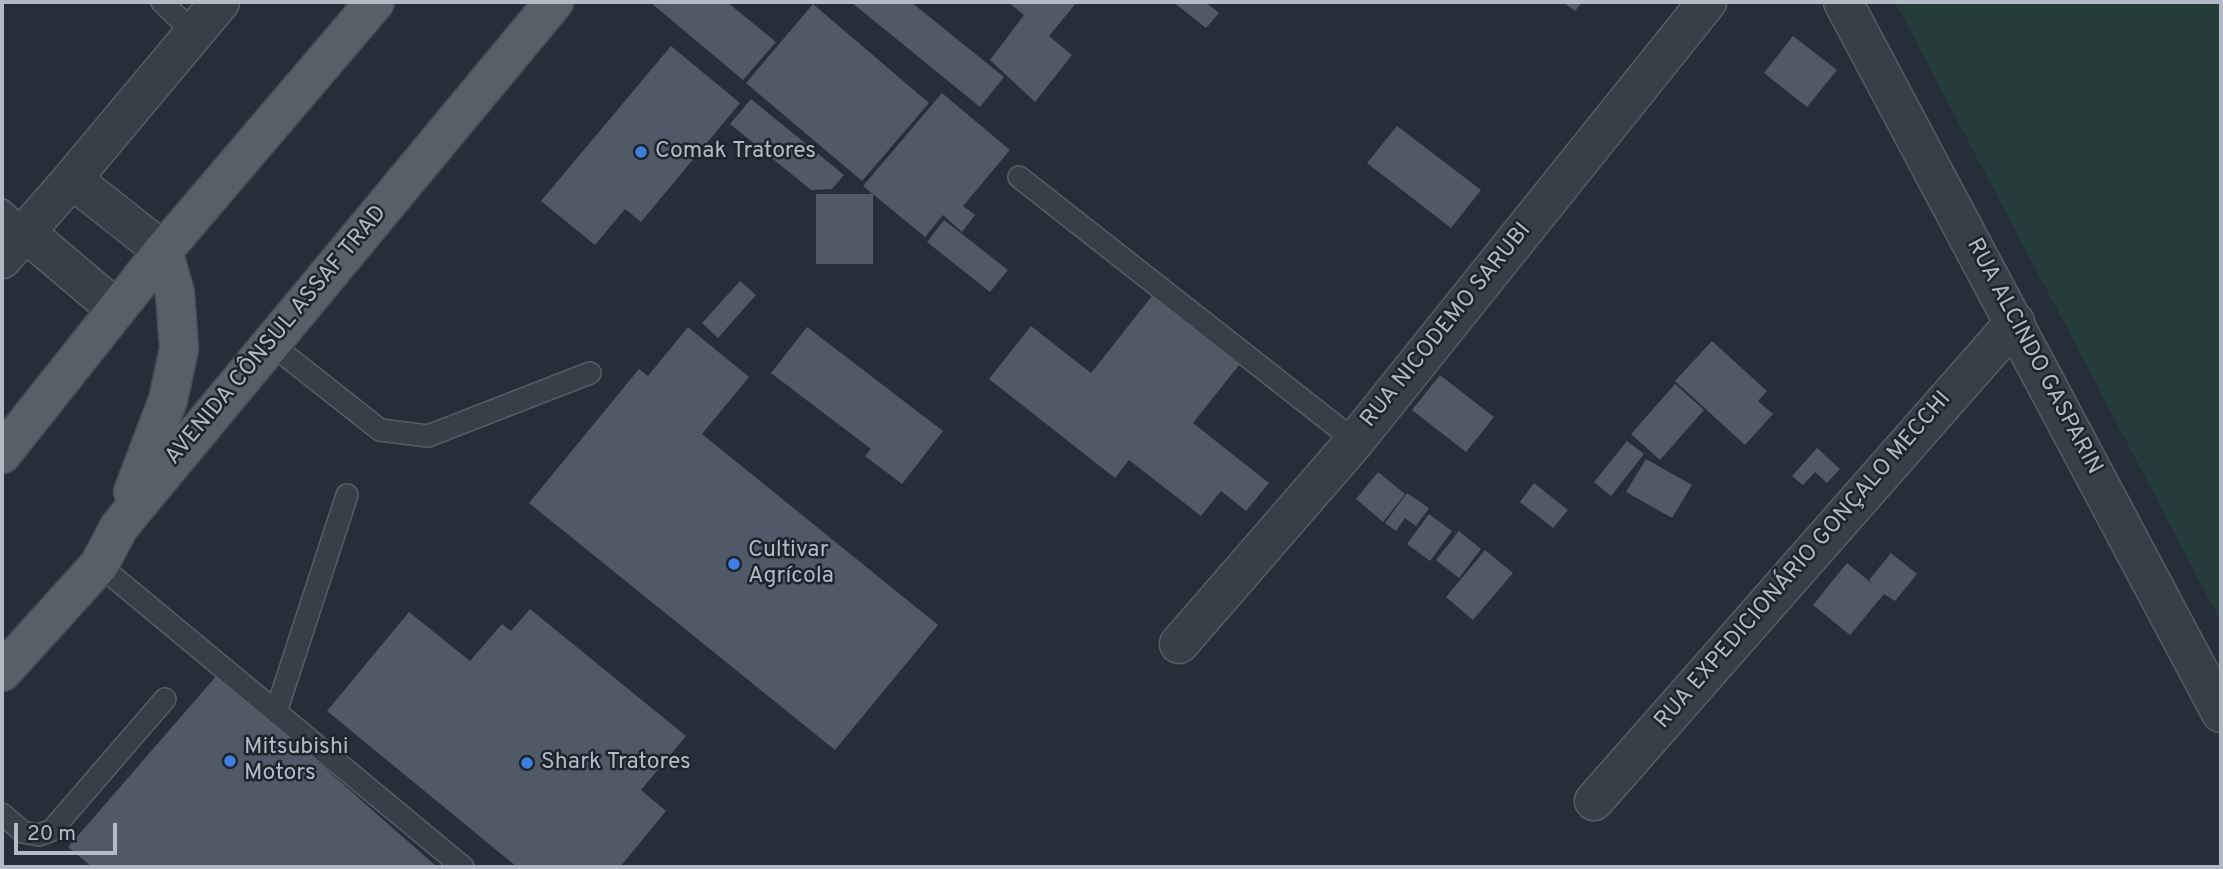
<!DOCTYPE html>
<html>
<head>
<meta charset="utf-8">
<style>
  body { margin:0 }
  #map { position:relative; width:2223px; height:869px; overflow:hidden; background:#242f39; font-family:Overpass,sans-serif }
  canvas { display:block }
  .frame { position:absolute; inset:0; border:4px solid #b2bbc5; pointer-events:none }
  .scale { position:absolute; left:14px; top:823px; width:103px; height:32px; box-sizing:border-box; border:4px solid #b2bbc5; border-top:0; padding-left:9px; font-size:21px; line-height:24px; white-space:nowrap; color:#b2bbc5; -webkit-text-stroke:5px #1c252e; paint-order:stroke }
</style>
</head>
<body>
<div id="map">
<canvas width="2223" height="869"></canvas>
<div class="frame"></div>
<div class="scale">20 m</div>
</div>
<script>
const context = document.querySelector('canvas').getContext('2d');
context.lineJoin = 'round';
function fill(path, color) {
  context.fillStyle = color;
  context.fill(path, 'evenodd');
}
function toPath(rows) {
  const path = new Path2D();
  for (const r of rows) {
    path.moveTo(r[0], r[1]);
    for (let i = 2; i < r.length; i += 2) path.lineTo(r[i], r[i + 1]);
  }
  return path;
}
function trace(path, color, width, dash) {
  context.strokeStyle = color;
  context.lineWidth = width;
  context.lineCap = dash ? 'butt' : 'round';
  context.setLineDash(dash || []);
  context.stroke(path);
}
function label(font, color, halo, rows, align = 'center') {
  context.font = font + ' Overpass,sans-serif';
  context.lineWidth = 5;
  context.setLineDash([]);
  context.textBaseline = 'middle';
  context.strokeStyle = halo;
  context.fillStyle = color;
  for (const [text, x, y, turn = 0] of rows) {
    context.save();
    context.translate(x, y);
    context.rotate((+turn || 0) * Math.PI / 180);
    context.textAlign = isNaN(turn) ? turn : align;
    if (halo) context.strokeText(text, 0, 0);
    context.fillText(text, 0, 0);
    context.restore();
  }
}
const green = toPath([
  [1895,2,2221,2,2221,622,2100,391]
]);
const building = toPath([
  [650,2,727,2,776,42,743,80],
  [851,2,911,2,1004,77,980,107],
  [1008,2,1077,2,1049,36,1072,55,1035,102,990,60,1024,15],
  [1173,2,1205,2,1219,13,1206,28],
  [1563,2,1582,2,1575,11],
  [813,4,929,103,862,181,746,83],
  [1793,36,1837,70,1807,107,1764,73],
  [671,46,740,103,641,222,625,209,595,245,541,201],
  [942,93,1010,150,963,206,975,215,962,232,943,215,925,237,863,186],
  [751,99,844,175,832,189,811,190,730,124],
  [1397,126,1481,190,1451,228,1367,163],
  [816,194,873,194,873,264,816,264],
  [944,220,1008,270,990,292,927,242],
  [740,281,756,295,718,338,702,323],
  [1156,291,1243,360,1193,423,1269,483,1246,511,1221,491,1201,516,1129,460,1115,478,989,379,1031,326,1091,373],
  [688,327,749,377,702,434,938,625,835,750,529,503,639,369,648,376],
  [807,327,943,431,902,484,865,456,871,449,771,373],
  [1712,341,1767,391,1758,401,1773,414,1745,445,1675,381],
  [1440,375,1494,417,1466,452,1412,410],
  [1675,384,1704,410,1660,460,1631,434],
  [1627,441,1644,454,1611,496,1594,482],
  [1817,448,1840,469,1827,483,1815,472,1803,485,1792,476],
  [1646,459,1692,485,1672,518,1626,492],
  [1378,472,1405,494,1383,522,1356,499],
  [1534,483,1568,510,1553,528,1520,502],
  [1407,493,1429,508,1416,526,1405,518,1396,531,1385,523],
  [1429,514,1452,531,1430,561,1407,544],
  [1459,531,1481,549,1459,578,1436,560],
  [1485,550,1513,573,1473,620,1446,597],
  [1891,553,1917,574,1895,601,1884,594,1850,635,1813,605,1847,563,1875,586,1869,580],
  [530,609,686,736,641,790,666,811,620,867,517,867,327,711,409,612,470,661,502,624,511,631],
  [218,674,437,867,92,867,68,847]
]);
const service = toPath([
  [162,2,194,33],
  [1019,177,1355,441],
  [2,210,25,232],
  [271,344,380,430,428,436,590,373],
  [99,565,463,867],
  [276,712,347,495],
  [2,814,23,832,39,835,52,830,165,699]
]);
const minor = toPath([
  [1843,2,2221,713],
  [72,179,163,251],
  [25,232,116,309],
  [2,259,72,179,220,2],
  [1179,644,1355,441,1707,2],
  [1594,801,2015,322]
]);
const primary = toPath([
  [2,454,163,251,375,2],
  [133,492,168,400,179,349,175,293,163,251],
  [2,672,99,565,119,527,554,2]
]);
const markers = [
  [641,152,7,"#3f7fe0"],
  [734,564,7,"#3f7fe0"],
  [230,761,7,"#3f7fe0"],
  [527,763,7,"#3f7fe0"]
];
const poiNames = [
  ["Comak Tratores",655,152],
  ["Cultivar",748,551],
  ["Agrícola",748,577],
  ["Mitsubishi",244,748],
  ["Motors",244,774],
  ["Shark Tratores",541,763]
];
const streetNames = [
  ["RUA NICODEMO SARUBI",1447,326,-51],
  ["AVENIDA CÔNSUL ASSAF TRAD",277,336,-50],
  ["RUA ALCINDO GASPARIN",2033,357,62],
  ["RUA EXPEDICIONÁRIO GONÇALO MECCHI",1804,561,-49]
];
fill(green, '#263c3b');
fill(building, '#4f5a66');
trace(service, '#555e67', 24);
trace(minor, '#555e67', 41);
trace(primary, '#434c55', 41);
trace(service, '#374049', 21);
trace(minor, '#374049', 38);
trace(primary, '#556069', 38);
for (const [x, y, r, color] of markers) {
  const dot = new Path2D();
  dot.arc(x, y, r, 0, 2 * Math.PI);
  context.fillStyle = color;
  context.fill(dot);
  trace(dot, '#1c252e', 2.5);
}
label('23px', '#b2bbc5', '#1c252e', poiNames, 'left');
label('23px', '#b2bbc5', '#1c252e', streetNames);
</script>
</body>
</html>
